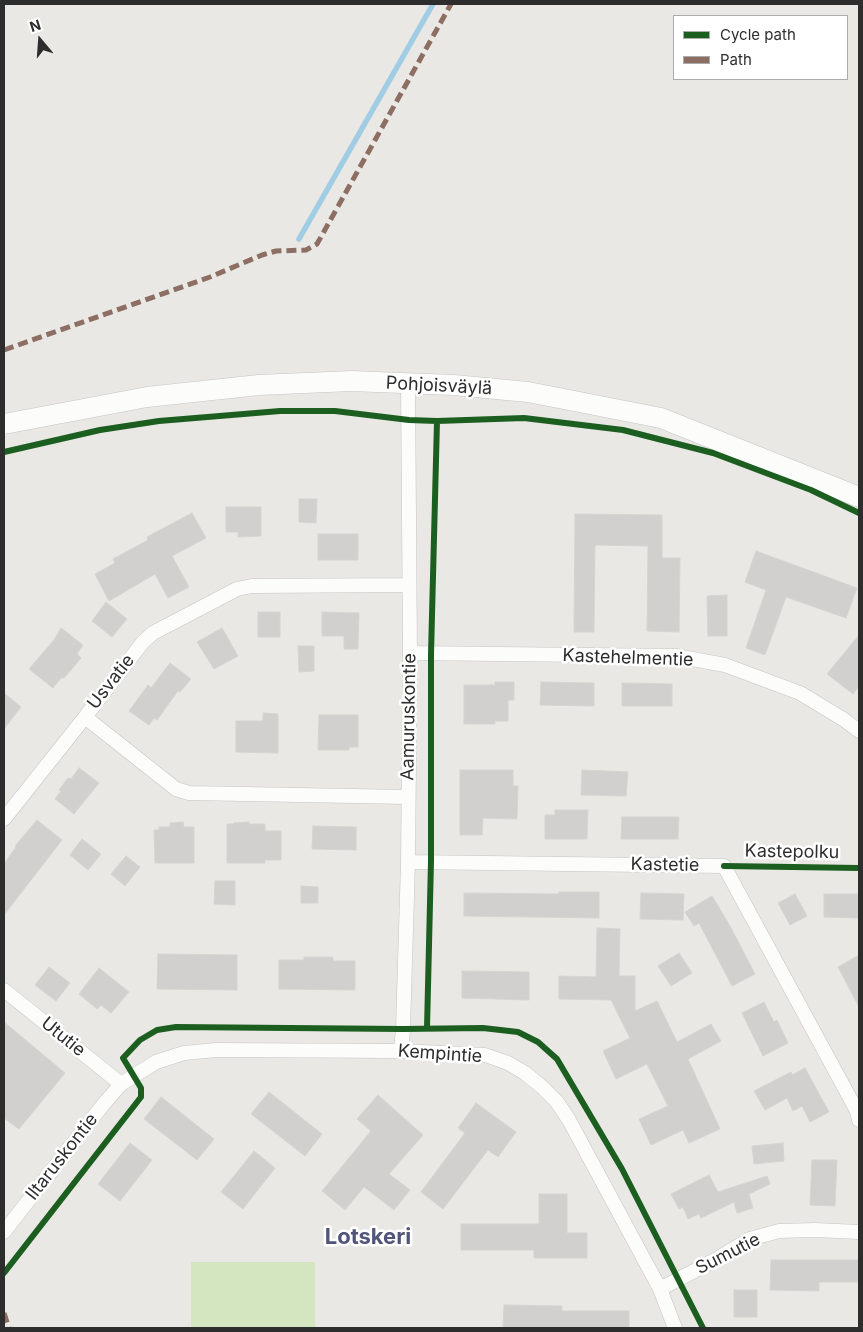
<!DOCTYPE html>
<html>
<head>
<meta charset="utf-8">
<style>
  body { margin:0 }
  #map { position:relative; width:863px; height:1332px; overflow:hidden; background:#eae8e5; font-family:Inter,sans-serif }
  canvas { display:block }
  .frame { position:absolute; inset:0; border:5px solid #2d2d2d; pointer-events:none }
  .legend { position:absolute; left:673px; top:15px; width:175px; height:65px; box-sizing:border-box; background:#fff; border:1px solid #ababab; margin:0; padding:6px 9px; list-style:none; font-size:15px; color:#2d2d2d }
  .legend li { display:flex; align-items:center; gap:10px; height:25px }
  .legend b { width:25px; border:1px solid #ababab }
  .north { position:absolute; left:15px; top:15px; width:50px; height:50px; -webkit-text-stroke:4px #fff; paint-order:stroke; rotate:342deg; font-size:14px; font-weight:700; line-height:20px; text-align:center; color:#2d2d2d }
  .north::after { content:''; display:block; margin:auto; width:18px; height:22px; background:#2d2d2d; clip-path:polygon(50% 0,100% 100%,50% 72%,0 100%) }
</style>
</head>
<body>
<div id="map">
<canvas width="863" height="1332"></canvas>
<div class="frame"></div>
<ul class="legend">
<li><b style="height:6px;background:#1b5e20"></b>Cycle path</li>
<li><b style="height:6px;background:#8d6e63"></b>Path</li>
</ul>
<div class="north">N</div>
</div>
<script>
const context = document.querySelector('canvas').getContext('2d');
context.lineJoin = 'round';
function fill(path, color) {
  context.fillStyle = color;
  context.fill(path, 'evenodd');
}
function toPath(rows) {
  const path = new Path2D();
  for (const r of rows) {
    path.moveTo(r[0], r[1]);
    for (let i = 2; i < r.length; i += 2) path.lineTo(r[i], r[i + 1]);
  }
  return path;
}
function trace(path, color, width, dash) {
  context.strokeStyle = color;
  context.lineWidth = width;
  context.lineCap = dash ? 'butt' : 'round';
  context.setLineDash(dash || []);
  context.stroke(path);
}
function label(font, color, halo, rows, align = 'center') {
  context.font = font + ' Inter,sans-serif';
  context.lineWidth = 5;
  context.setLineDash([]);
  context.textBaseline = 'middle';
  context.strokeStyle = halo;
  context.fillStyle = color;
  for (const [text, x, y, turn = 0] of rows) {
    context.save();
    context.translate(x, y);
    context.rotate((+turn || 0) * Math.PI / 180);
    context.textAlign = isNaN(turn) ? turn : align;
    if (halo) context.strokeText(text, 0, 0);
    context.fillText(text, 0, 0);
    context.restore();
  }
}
const pitch = toPath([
  [191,1262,315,1262,315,1328,191,1328]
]);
const stream = toPath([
  [299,239,433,4]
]);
const building = toPath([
  [299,499,317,499,316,523,299,522,299,499],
  [226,507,261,507,261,536,238,537,238,532,226,532,226,507],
  [192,513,206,538,172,556,189,587,168,598,155,574,109,601,95,574,115,563,113,559,148,540,147,537,192,513],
  [575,514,662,515,662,558,680,558,679,632,647,631,648,546,595,545,594,632,574,632,575,514],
  [318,534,358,534,358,560,318,560,318,534],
  [756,551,857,588,846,618,786,597,765,655,746,648,766,590,745,582,756,551],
  [727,595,727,636,708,636,707,596,727,595],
  [106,602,127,619,112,637,92,621,106,602],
  [258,612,280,612,280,637,258,637,258,612],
  [322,612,359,613,358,649,344,649,344,636,322,636,322,612],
  [61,628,83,645,77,654,81,658,71,670,64,678,61,678,53,688,29,669,54,640,61,628],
  [222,628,238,656,214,669,197,642,222,628],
  [859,635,859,686,853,694,827,674,859,635],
  [298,646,314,646,314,671,299,672,298,646],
  [170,663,191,679,180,692,178,691,157,720,154,718,149,725,129,711,148,685,151,688,170,663],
  [495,682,514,682,514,700,508,700,508,721,495,721,495,724,464,724,464,685,495,685,495,682],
  [541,682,594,683,594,706,540,705,541,682],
  [622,683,672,684,672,706,622,706,622,683],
  [4,693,21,707,4,729,4,693],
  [263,713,278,714,278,753,236,752,236,721,263,721,263,713],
  [319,715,358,715,358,747,349,747,349,750,318,750,319,715],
  [79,768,99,783,74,814,55,799,61,791,59,790,68,778,71,779,79,768],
  [460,770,513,770,513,786,518,786,517,819,483,818,482,835,460,835,460,770],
  [582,770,628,772,626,796,581,795,582,770],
  [555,810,588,810,587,839,545,839,545,815,555,815,555,810],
  [622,817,679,817,678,839,621,839,622,817],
  [37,820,62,840,4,915,4,864,16,847,15,846,37,820],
  [183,822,184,827,194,827,194,863,155,863,154,830,159,830,159,827,170,827,170,823,183,822],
  [249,822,249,824,265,824,265,831,281,831,281,860,265,860,265,863,227,863,227,824,233,824,234,823,249,822],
  [313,826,356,827,356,850,312,849,313,826],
  [82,839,101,854,88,870,70,855,82,839],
  [126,856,140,867,125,886,111,874,126,856],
  [215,881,235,881,235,905,214,904,215,881],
  [301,886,318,887,318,903,301,903,301,886],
  [559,892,599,892,599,918,464,916,464,893,559,894,559,892],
  [641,893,684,894,683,920,640,919,641,893],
  [795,894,807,916,790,925,778,903,795,894],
  [824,894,858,894,858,918,824,917,824,894],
  [712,896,730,926,755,974,732,986,699,923,694,926,685,912,712,896],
  [597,928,620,929,619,976,635,976,635,1011,657,1001,677,1042,711,1024,721,1041,688,1059,720,1129,689,1143,683,1130,651,1145,639,1119,668,1106,647,1064,616,1079,603,1051,630,1038,611,1000,559,999,559,976,596,977,597,928],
  [679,953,692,973,671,986,658,966,679,953],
  [158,954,237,955,237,990,157,989,158,954],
  [859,955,859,1007,838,967,859,955],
  [304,957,333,957,333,961,355,961,355,990,279,989,279,960,304,960,304,957],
  [49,967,70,983,56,1001,35,985,49,967],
  [99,968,129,992,111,1013,101,1005,97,1009,79,994,99,968],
  [462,971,529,972,529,1000,462,998,462,971],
  [764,1002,774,1022,777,1020,788,1043,763,1056,742,1013,764,1002],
  [4,1022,65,1073,19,1129,4,1118,4,1022],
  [805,1068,829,1112,810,1122,802,1106,793,1111,787,1098,765,1110,754,1091,791,1072,792,1075,805,1068],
  [269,1092,322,1134,305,1156,251,1114,269,1092],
  [378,1095,423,1135,389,1174,410,1190,394,1210,364,1187,345,1210,322,1191,371,1131,357,1119,378,1095],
  [161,1097,214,1139,197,1160,144,1119,161,1097],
  [476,1103,516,1132,498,1157,488,1150,443,1209,421,1192,465,1133,458,1128,476,1103],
  [130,1143,152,1160,120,1201,98,1184,130,1143],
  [783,1143,784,1161,754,1164,752,1146,783,1143],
  [254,1151,275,1168,243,1209,221,1192,254,1151],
  [812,1160,837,1160,835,1206,810,1205,812,1160],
  [709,1175,718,1192,767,1176,770,1184,749,1194,753,1208,737,1213,734,1202,701,1218,699,1214,688,1219,683,1207,679,1209,671,1194,709,1175],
  [539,1194,567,1194,567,1233,587,1233,587,1258,534,1258,534,1250,461,1250,461,1224,539,1224,539,1194],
  [771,1260,859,1260,859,1282,819,1282,819,1291,770,1290,771,1260],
  [734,1290,757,1290,757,1317,734,1317,734,1290],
  [504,1305,562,1306,562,1311,629,1311,629,1328,503,1328,504,1305]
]);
const street = toPath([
  [410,653,676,656,725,665,800,693,843,719,859,731],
  [407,797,189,793,176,789,85,717,143,642,153,633,237,589,252,586,409,585],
  [4,819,85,717],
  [408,862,724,866,857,1111,859,1120],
  [4,990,121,1084],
  [401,1051,403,1029,408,862,410,653,408,383],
  [4,1232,102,1106,121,1084,156,1062,184,1053,216,1050,401,1051,485,1055,508,1063,525,1073,542,1087,557,1102,569,1120,660,1289,675,1328],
  [660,1289,715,1260,750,1239,779,1231,815,1230,859,1232]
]);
const secondary = toPath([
  [4,424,147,397,259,385,351,381,454,385,528,392,661,418,859,497]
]);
const quiet = toPath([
  [4,350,210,277,262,255,276,251,306,250,317,244,451,4],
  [4,1313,9,1328]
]);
const cycleway = toPath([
  [437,421,524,418,623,430,713,453,811,490,859,513],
  [4,452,100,430,159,421,280,411,335,411,409,420,437,421,431,654,431,861,427,1028],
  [724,866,859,868],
  [4,1273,141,1097,141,1088,123,1058,140,1040,157,1030,176,1027,403,1029,483,1028,518,1032,538,1042,557,1059,622,1169,703,1328]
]);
const streetNames = [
  ["Pohjoisväylä",439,386,3],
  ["Kastehelmentie",628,658,2],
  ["Usvatie",111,682,-52],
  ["Aamuruskontie",409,717,-89],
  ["Kastepolku",792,852,1],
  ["Kastetie",665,865,1],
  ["Ututie",63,1037,39],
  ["Kempintie",440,1054,4],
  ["Iltaruskontie",62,1157,-52],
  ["Sumutie",728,1254,-27]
];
const districtNames = [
  ["Lotskeri",368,1237]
];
fill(pitch, '#d4e6c0');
trace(stream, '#a0cce4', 5.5);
fill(building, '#d2d0ce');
trace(building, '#d5d4d1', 1);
trace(street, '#c4c4c4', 15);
trace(secondary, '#c4c4c4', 21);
trace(street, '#fcfcfb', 14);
trace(secondary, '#fcfcfb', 20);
trace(quiet, '#8d6e63', 5, [10, 5]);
trace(cycleway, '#1b5e20', 6);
label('18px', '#2d2d2d', '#fff', streetNames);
label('bold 22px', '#52557a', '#fff', districtNames);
</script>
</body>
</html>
